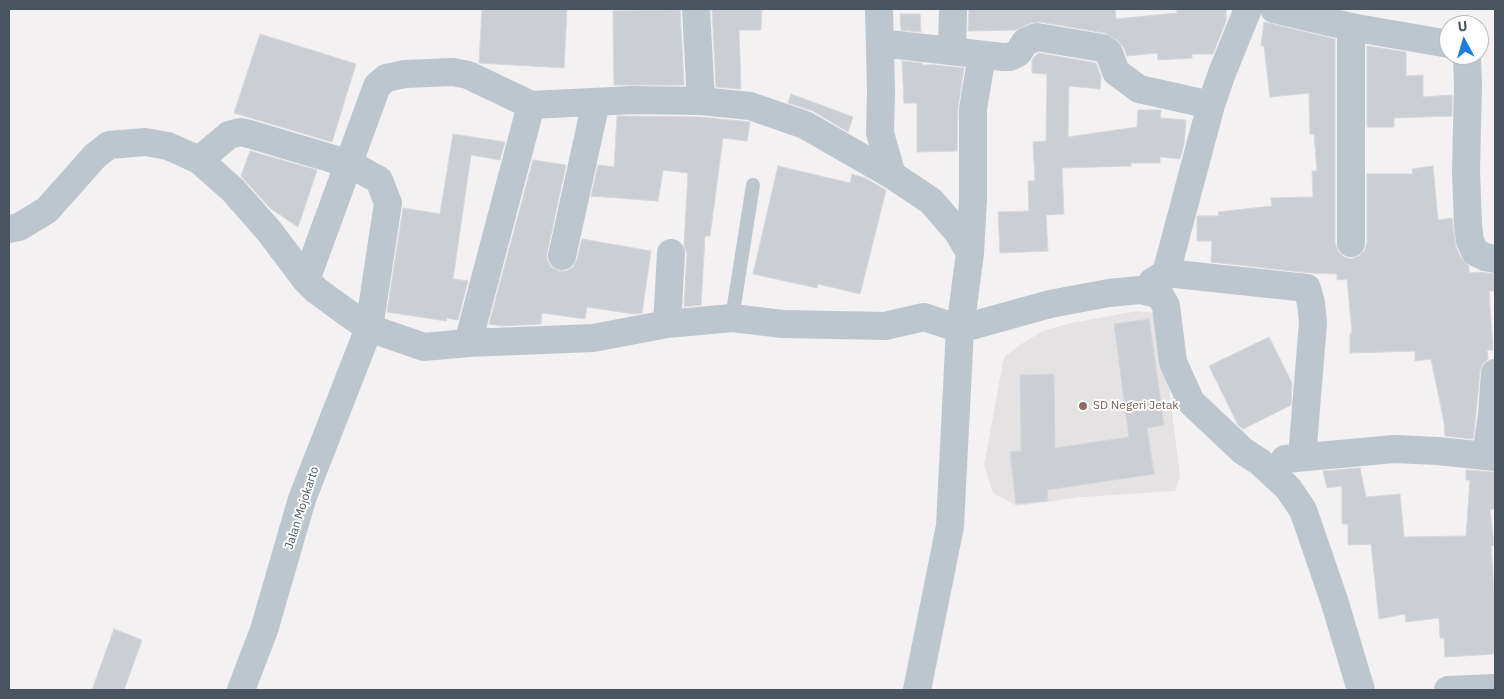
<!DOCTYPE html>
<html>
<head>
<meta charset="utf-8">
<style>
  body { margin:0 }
  #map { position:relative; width:1504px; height:699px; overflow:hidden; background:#f3f1f1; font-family:"IBM Plex Sans",sans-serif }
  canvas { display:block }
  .frame { position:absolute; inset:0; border:10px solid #49555e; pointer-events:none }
  .north { position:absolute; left:1439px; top:15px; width:50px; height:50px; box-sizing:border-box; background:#fff; border:1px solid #b6bbbf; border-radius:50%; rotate:354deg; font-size:14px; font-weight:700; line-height:20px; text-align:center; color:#49555e }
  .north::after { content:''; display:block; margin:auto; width:18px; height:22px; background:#1f7cdf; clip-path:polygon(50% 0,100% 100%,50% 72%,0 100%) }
</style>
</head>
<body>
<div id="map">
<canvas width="1504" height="699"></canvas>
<div class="frame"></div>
<div class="north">U</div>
</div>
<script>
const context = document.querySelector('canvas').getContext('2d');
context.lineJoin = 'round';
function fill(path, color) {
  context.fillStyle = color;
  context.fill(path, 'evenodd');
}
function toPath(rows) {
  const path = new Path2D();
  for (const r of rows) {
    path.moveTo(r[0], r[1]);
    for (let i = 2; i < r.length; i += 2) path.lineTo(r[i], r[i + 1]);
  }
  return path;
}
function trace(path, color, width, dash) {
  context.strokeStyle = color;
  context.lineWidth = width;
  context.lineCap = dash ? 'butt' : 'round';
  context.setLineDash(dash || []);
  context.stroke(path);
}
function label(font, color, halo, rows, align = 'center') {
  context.font = font + ' "IBM Plex Sans",sans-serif';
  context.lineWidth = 4;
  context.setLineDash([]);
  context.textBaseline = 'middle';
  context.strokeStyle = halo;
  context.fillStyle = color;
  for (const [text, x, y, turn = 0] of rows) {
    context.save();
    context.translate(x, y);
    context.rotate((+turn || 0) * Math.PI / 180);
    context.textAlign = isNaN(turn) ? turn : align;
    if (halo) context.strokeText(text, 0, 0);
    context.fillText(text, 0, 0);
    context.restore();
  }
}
const education = toPath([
  [1138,311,1153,313,1167,372,1180,476,1175,491,1082,497,1017,506,993,493,984,465,1004,357,1020,345,1043,331,1071,323]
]);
const building = toPath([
  [482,9,567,9,564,68,479,63,482,9],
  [712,9,762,9,761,30,739,30,741,89,716,87,712,9],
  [969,9,1115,9,1116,19,1177,13,1177,9,1226,9,1226,21,1213,54,1192,54,1192,58,1158,60,1157,53,1127,56,1124,48,1118,41,1105,33,1040,22,1031,23,1016,30,968,31,969,9],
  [680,10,684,85,614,85,613,11,680,10],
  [900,14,920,14,921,32,901,30,900,14],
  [1264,22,1335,39,1335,243,1338,251,1344,257,1351,259,1359,256,1365,250,1367,243,1367,174,1413,174,1412,169,1433,166,1438,220,1452,218,1456,247,1461,258,1469,266,1469,273,1481,272,1494,274,1495,291,1489,291,1493,350,1487,350,1488,359,1482,365,1480,371,1476,413,1473,439,1445,436,1444,422,1431,359,1415,361,1415,351,1350,353,1350,333,1352,333,1347,279,1337,280,1337,274,1311,273,1211,262,1212,241,1197,241,1197,216,1219,216,1218,212,1272,206,1271,198,1313,197,1312,171,1317,171,1314,134,1310,134,1309,93,1270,97,1264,46,1261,45,1264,22],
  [260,34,356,64,332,142,234,113,260,34],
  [1367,46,1406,52,1406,76,1423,75,1423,97,1452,95,1452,116,1394,118,1394,127,1367,127,1367,46],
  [1039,53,1096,63,1101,77,1100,89,1069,86,1068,137,1137,127,1138,110,1161,110,1160,118,1186,120,1184,144,1180,159,1160,157,1160,163,1131,163,1131,166,1062,168,1064,214,1046,215,1048,251,1000,253,998,212,1029,211,1028,181,1035,181,1033,142,1046,141,1047,74,1032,73,1032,60,1036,55,1039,53],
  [902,61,922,63,922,65,934,65,964,68,958,107,957,151,917,152,917,103,904,103,902,61],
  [791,94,853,117,848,132,813,111,788,103,791,94],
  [617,116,700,117,750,122,747,141,723,138,710,236,705,236,701,305,684,307,687,254,684,245,688,173,663,170,658,201,591,196,598,165,614,167,617,116],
  [453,134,505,142,500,160,471,155,453,279,468,281,458,320,447,318,446,321,387,312,403,208,440,214,453,134],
  [250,151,317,170,298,227,270,208,241,176,250,151],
  [533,160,566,165,547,253,547,260,551,267,559,271,566,271,573,267,577,259,582,239,651,251,642,313,634,314,587,307,585,319,542,313,541,324,502,326,489,324,533,160],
  [778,166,850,183,852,174,865,178,886,190,860,294,818,284,817,288,753,274,778,166],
  [1149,319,1164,425,1147,428,1154,474,1047,490,1048,501,1016,504,1010,452,1021,451,1020,375,1054,374,1055,448,1129,437,1114,324,1149,319],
  [1269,337,1292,383,1291,405,1243,429,1238,425,1209,366,1269,337],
  [1360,468,1366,497,1400,494,1404,537,1466,536,1470,480,1466,480,1466,470,1495,472,1495,509,1490,509,1494,545,1491,546,1495,606,1495,654,1445,657,1444,638,1440,638,1439,618,1406,622,1405,614,1379,619,1371,544,1348,545,1348,524,1342,524,1342,486,1327,488,1323,471,1360,468],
  [114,629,142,640,124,690,92,690,114,629]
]);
const service = toPath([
  [732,318,753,185]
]);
const minor = toPath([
  [696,9,701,101],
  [879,9,881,91,880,133,892,175,931,201,957,231,970,253,960,329,950,526,917,690],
  [1274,9,1351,27,1449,44],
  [880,43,1003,57,1010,57,1018,53,1025,42,1037,37,1102,48,1109,53,1116,72,1139,89,1211,105],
  [952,51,953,9],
  [1466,55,1467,58,1468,84,1466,171,1468,225,1470,241,1475,252,1485,257,1495,259],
  [199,160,229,135,240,132,249,134,350,164,379,180,388,203,369,328,302,499,264,630,241,690],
  [9,229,19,227,47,210,95,156,109,145,145,142,168,146,199,160,233,190,269,231,306,280,316,290,346,312,369,328,424,347,468,343,593,338,667,324,732,318,783,324,885,326,924,317,960,329,1050,304,1109,293,1140,290,1160,295,1166,306,1173,362,1191,402,1243,451,1260,462,1288,488,1303,510,1334,600,1361,690],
  [1351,243,1351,27],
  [970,253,973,199,973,109,982,55],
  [562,256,596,102],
  [1166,273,1307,288,1311,303,1313,323,1302,457],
  [306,280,377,86,386,78,405,74,453,72,468,75,531,105,633,100,701,101,750,106,805,125,892,175],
  [1152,282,1166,273,1211,105,1222,73,1248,9],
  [667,324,671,253],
  [468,343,531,105],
  [1486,456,1492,415,1495,373],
  [1285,459,1394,449,1438,451,1495,457],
  [1448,690,1495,688]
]);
const markers = [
  [1083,406,5,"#8d6e63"]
];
const educationNames = [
  ["SD Negeri Jetak",1093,406]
];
const streetNames = [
  ["Jalan Mojokarto",302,508,-72]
];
fill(education, '#e4e2e3');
fill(building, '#cbced3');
trace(building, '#d5d7dc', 1);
trace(service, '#bdc6cd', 14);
trace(minor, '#bdc6cd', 28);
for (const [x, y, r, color] of markers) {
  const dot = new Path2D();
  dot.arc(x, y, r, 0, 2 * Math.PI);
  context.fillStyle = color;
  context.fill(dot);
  trace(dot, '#fff', 2);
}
label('12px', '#785e54', '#fff', educationNames, 'left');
label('12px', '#49555e', '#fff', streetNames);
</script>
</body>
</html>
